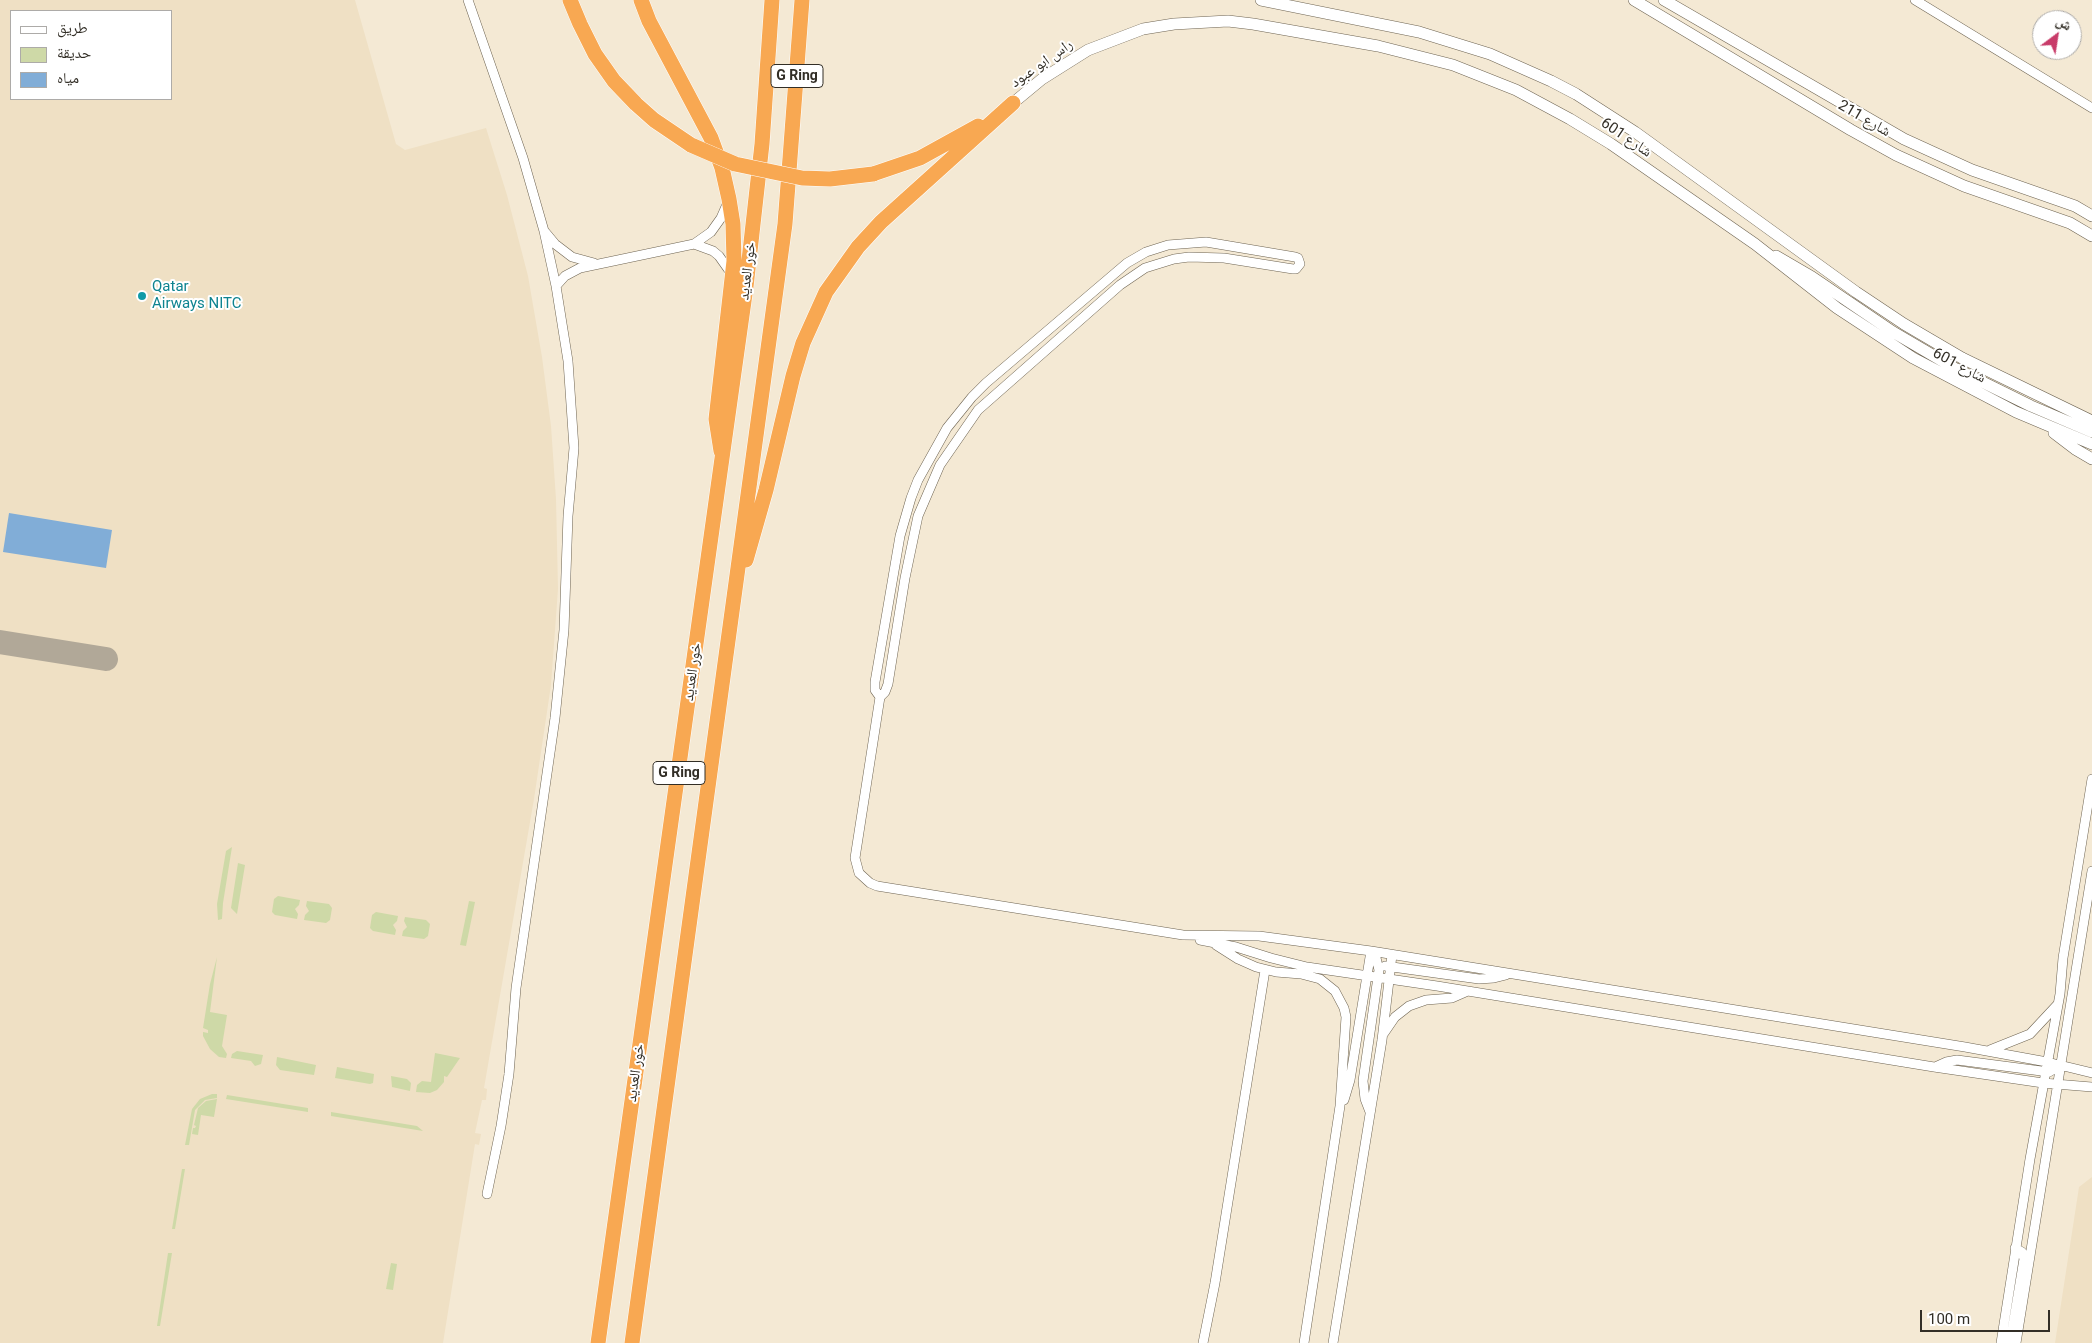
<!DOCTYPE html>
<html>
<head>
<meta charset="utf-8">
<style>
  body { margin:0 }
  #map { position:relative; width:2092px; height:1343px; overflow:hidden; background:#f4e9d4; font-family:Roboto,"Noto Naskh Arabic",sans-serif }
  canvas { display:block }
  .legend { position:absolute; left:10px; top:10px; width:162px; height:90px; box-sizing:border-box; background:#fff; border:1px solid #adaba8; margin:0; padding:6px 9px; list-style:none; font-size:15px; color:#322e26 }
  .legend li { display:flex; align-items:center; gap:10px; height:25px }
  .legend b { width:25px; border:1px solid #adaba8 }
  .north { position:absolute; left:2032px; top:10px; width:50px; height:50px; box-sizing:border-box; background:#fff; border:1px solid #adaba8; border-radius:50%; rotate:31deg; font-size:14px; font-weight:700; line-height:20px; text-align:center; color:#322e26 }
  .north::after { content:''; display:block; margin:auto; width:18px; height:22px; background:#c83b69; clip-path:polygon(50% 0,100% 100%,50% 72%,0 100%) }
  .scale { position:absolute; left:1920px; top:1310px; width:130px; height:22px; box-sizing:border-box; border:2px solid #322e26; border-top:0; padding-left:6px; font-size:15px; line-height:18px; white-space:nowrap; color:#322e26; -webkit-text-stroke:4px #fff; paint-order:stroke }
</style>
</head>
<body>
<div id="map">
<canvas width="2092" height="1343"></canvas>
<ul class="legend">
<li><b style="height:6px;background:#fff"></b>طريق</li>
<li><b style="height:14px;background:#ced9a7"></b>حديقة</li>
<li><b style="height:14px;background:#81add7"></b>مياه</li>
</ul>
<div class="north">ش</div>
<div class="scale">100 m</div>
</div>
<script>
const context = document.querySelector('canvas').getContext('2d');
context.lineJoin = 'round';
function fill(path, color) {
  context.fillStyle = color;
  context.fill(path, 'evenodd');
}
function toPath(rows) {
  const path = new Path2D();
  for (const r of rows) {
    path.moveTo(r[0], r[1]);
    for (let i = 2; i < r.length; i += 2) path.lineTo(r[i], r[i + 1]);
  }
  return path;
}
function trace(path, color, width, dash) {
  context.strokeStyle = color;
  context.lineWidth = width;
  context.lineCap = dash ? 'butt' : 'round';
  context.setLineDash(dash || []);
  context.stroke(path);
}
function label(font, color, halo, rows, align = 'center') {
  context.font = font + ' Roboto,"Noto Naskh Arabic",sans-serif';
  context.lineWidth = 4;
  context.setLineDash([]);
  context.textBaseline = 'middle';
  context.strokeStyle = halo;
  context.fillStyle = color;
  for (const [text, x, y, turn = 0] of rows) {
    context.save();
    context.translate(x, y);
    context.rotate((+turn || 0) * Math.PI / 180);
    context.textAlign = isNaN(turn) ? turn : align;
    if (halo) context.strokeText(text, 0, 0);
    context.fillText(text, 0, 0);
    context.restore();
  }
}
const built = toPath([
  [0,0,355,0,396,144,405,150,486,128,507,195,528,276,542,357,551,426,556,499,558,589,551,685,534,799,484,1088,487,1089,486,1100,482,1100,475,1133,481,1134,479,1145,475,1144,443,1343,0,1343],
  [11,11,171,11,171,99,11,99],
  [2092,1177,2092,1343,2055,1343,2079,1187]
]);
const green = toPath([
  [232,847,223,903,222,919,218,920,217,904,226,851],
  [238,863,245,865,237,914,231,908],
  [278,896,300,900,299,905,295,909,298,914,297,919,275,915,272,912,274,899],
  [307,901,329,904,332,908,330,920,326,923,304,920,305,915,309,911,306,906],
  [469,901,475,902,466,946,460,945],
  [376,912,398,916,397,921,393,925,396,930,395,935,373,931,370,928,372,915],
  [405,917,426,920,430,924,428,936,424,939,402,936,403,931,407,927,404,921],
  [217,957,210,1012,227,1015,222,1046,227,1054,226,1058,219,1057,210,1049,203,1036,203,1032,208,1033,208,1030,203,1028,210,984],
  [237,1051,263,1055,261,1064,255,1066,251,1061,231,1058,232,1054],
  [435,1053,460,1058,447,1077,444,1076,444,1082,437,1090,430,1093,416,1092,417,1085,422,1081,431,1082],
  [277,1057,316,1065,314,1075,280,1070,276,1065],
  [337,1067,374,1074,373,1083,370,1084,335,1078],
  [391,1076,407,1079,411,1083,410,1091,392,1087],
  [212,1094,217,1094,217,1098,205,1100,195,1110,189,1145,185,1145,192,1109,200,1099],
  [227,1095,308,1108,308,1112,226,1099],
  [217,1099,214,1117,201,1115,198,1135,192,1134,193,1128,195,1128,196,1126,194,1125,198,1108,206,1101],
  [331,1112,417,1126,423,1131,331,1116],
  [182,1169,185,1169,175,1229,172,1229],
  [168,1253,172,1253,160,1326,157,1326],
  [391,1263,397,1264,393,1290,386,1289]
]);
const water = toPath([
  [9,513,112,530,106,568,3,552]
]);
const taxiway = toPath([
  [0,642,106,659]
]);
const minor = toPath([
  [468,0,523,158,544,231,556,286,568,361,574,448,568,516,564,630,555,718,516,988,509,1074,501,1126,487,1194],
  [1915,0,2092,108],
  [545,232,555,244,572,257,594,263],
  [1206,242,1295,257,1298,258,1300,264,1296,269,1293,269,1224,258,1189,257,1174,259,1145,268,1120,285,978,410,940,465,918,516,905,578,888,684,885,692,880,697,875,690,875,682,900,536,911,498,918,480,947,428,972,397,986,383,1127,263,1146,252,1168,245,1206,242],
  [694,244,713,251,719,256,731,273],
  [556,286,565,276,580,268,694,244,711,232,721,218,728,202],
  [880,697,855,858,859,873,870,883,877,886,1183,935,1259,936,1371,951,1965,1047,2047,1062,2092,1073],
  [1200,940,1236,947,1271,958,1307,967,1437,986,1934,1067,2043,1083,2092,1087],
  [1216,945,1238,959,1256,967,1276,972,1301,974,1320,979,1335,991,1344,1008,1346,1017,1340,1106,1304,1343],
  [1385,966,1479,979,1494,978,1506,975],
  [1384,1033,1395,1017,1409,1006,1426,1000,1452,998,1468,991],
  [1990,1050,2030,1034,2058,1004],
  [1935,1067,1946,1062,1957,1060,2049,1072,2061,1065],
  [1344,1100,1350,1080,1371,951],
  [1370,1112,1365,1099,1363,1081,1379,970,1376,958,1371,951],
  [1203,1343,1215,1283,1265,970],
  [1333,1343,1382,1040,1392,955],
  [2001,1343,2030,1159,2060,994,2063,958,2092,779],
  [2010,1343,2024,1259,2022,1252,2015,1248],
  [2016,1343,2092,871]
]);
const secondary = toPath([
  [1261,0,1419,32,1490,54,1551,81,1576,94,1635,132,1856,292,1904,324,1962,358,2092,421],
  [1634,0,1851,130,1896,155,1964,186,2070,223,2092,236],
  [1664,0,1904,139,1972,170,2075,206,2092,216],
  [1013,103,1042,79,1088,50,1143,29,1174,24,1228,21,1253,24,1378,46,1453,65,1516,90,1570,119,1611,144,1755,244,1837,308,1913,358,2016,412,2092,444],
  [1776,256,1812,277,1893,332,1956,369,2031,406,2092,432],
  [2054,433,2075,449,2092,459]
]);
const motorway = toPath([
  [570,0,580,24,595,54,614,81,636,104,654,120,691,145],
  [641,0,649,21,711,138,722,168,729,199,733,224,734,261,716,419,721,451],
  [873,174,920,158,978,126],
  [746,560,766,490,793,376,803,343,826,292,858,247,881,222,1013,103],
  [598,1343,746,287,762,144,772,0],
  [632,1343,785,224,802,0]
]);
const motorwayBridge = toPath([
  [691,145,735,164,802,178,830,179,873,174]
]);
const markers = [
  [142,296,5,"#0f9aa8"]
];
const shields = [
  [797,76,52],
  [679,773,52]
];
const shieldNames = [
  ["G Ring",797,76],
  ["G Ring",679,773]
];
const streetNames = [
  ["راس ابو عبود",1042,64,-35],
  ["شارع 211",1864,119,30],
  ["شارع 601",1626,138,34],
  ["خور العديد",748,271,-83],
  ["شارع 601",1959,366,28],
  ["خور العديد",693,672,-82],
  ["خور العديد",636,1073,-82]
];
const cultureNames = [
  ["Qatar",152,287],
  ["Airways NITC",152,304]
];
fill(built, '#efe0c4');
fill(green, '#ced9a7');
fill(water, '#81add7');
trace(taxiway, '#b1a898', 24);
trace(minor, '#6e6452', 10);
trace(secondary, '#6e6452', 12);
trace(motorway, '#fff', 16);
trace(minor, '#fff', 9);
trace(secondary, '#fff', 11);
trace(motorway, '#f8a852', 15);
trace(motorwayBridge, '#fff', 16, []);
trace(motorwayBridge, '#f8a852', 15);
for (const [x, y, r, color] of markers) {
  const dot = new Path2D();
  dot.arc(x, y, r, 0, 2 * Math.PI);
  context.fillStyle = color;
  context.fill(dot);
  trace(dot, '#fff', 2);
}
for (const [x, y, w] of shields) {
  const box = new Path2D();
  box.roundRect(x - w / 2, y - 11.5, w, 23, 4);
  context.fillStyle = '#fff';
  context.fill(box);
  trace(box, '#322e26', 1);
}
label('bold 14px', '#322e26', null, shieldNames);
label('15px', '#322e26', '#fff', streetNames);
label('15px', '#0d838f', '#fff', cultureNames, 'left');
</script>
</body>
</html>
